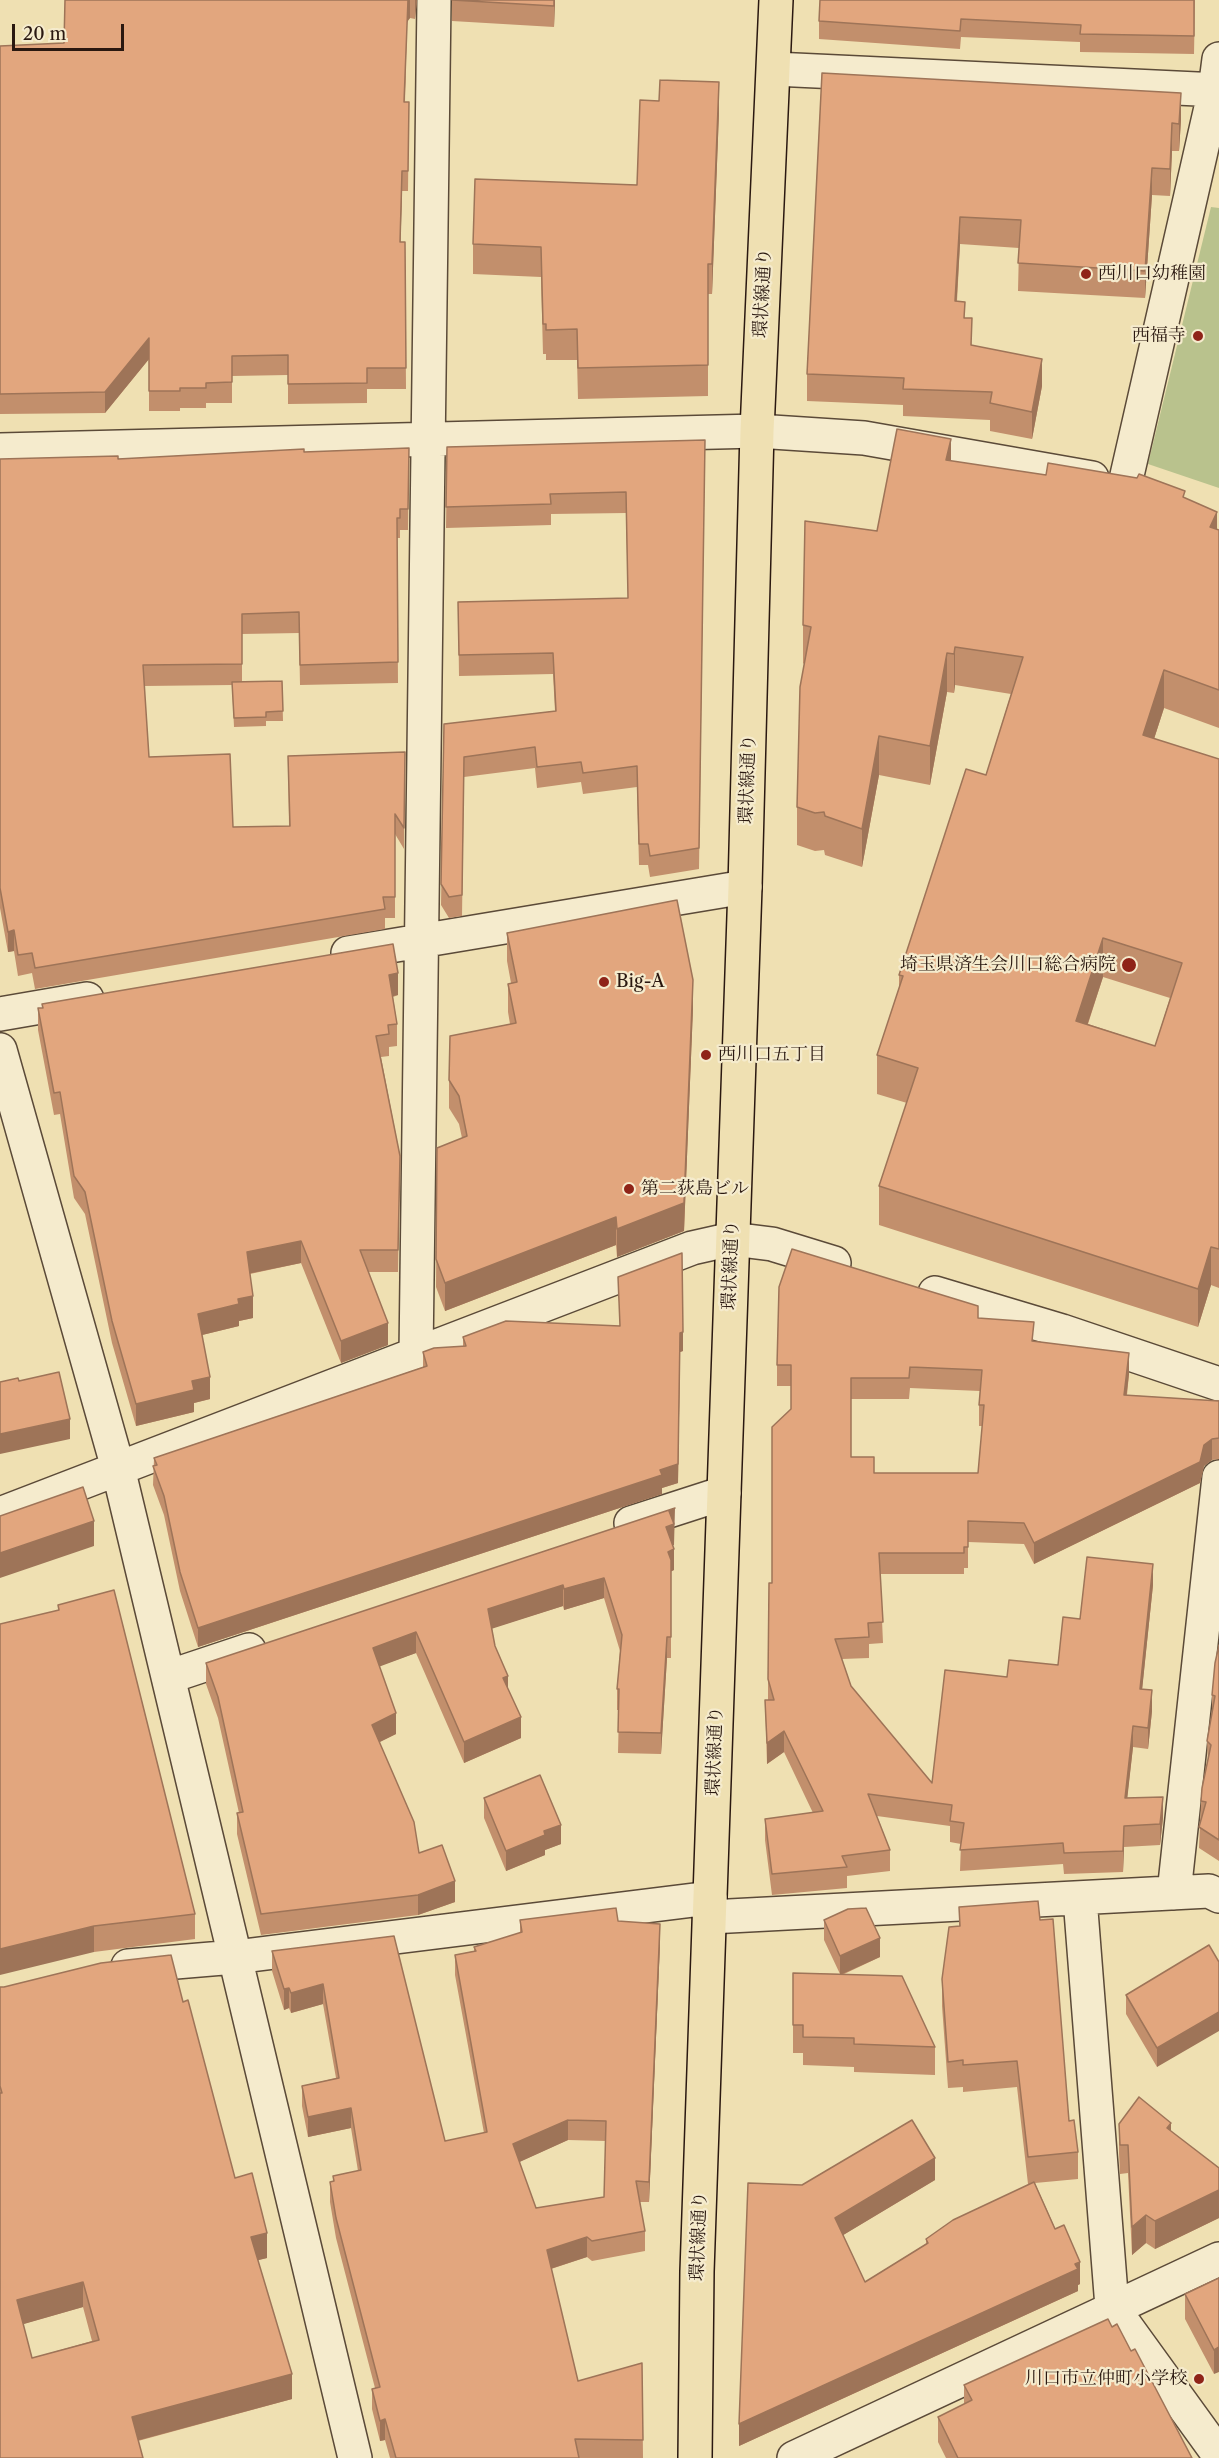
<!DOCTYPE html>
<html>
<head>
<meta charset="utf-8">
<style>
  body { margin:0 }
  #map { position:relative; width:1219px; height:2458px; overflow:hidden; background:#efe0b2; font-family:"Libre Caslon Text",serif }
  canvas { display:block }
  .scale { position:absolute; left:12px; top:24px; width:112px; height:27px; box-sizing:border-box; border:3px solid #2a1810; border-top:0; padding-left:8px; font-size:18px; line-height:21px; white-space:nowrap; color:#2a1810; -webkit-text-stroke:4px #f5ebcd; paint-order:stroke }
</style>
</head>
<body>
<div id="map">
<canvas width="1219" height="2458"></canvas>
<div class="scale">20 m</div>
</div>
<script>
const context = document.querySelector('canvas').getContext('2d');
context.lineJoin = 'round';
function fill(path, color) {
  context.fillStyle = color;
  context.fill(path, 'evenodd');
}
function toPath(rows) {
  const path = new Path2D();
  for (const r of rows) {
    path.moveTo(r[0], r[1]);
    for (let i = 2; i < r.length; i += 2) path.lineTo(r[i], r[i + 1]);
  }
  return path;
}
function trace(path, color, width, dash) {
  context.strokeStyle = color;
  context.lineWidth = width;
  context.lineCap = dash ? 'butt' : 'round';
  context.setLineDash(dash || []);
  context.stroke(path);
}
function label(font, color, halo, rows, align = 'center') {
  context.font = font + ' "Libre Caslon Text","Noto Serif JP",serif';
  context.lineWidth = 4.5;
  context.setLineDash([]);
  context.textBaseline = 'middle';
  context.strokeStyle = halo;
  context.fillStyle = color;
  for (const [text, x, y, turn = 0] of rows) {
    context.save();
    context.translate(x, y);
    context.rotate((+turn || 0) * Math.PI / 180);
    context.textAlign = isNaN(turn) ? turn : align;
    if (halo) context.strokeText(text, 0, 0);
    context.fillText(text, 0, 0);
    context.restore();
  }
}
const green = toPath([
  [1211,207,1219,208,1219,488,1148,464]
]);
const minor = toPath([
  [774,69,1219,90],
  [0,450,757,431,864,438,1092,478],
  [1125,484,1215,90,1219,59],
  [348,953,745,887],
  [0,1014,87,999],
  [0,1050,118,1468,355,2458],
  [935,1293,1062,1331,1219,1384],
  [416,1354,434,0],
  [0,1514,692,1248,732,1239,772,1244,834,1263],
  [631,1523,724,1493],
  [168,1677,249,1650],
  [1174,1893,1219,1477],
  [1080,1898,1112,2307,1219,2455],
  [710,1917,1209,1891,1219,1896],
  [128,1966,235,1957,710,1898],
  [794,2458,1219,2259]
]);
const major = toPath([
  [695,2458,697,2271,745,887,757,431,776,0]
]);
const wall = toPath([
  [65,0,417,0,415,19,410,18,407,22,405,102,409,102,408,191,402,191,400,242,405,242,406,389,367,389,367,403,288,404,288,375,232,376,232,403,206,403,206,408,180,408,180,411,149,411,149,359,105,413,0,414,0,46,64,43],
  [452,0,555,0,554,27,452,21],
  [1195,0,1194,54,1080,52,1080,42,961,37,960,49,819,39,819,21],
  [822,73,1181,120,1179,151,1172,151,1170,196,1152,195,1145,298,1018,291,1019,248,960,244,957,301,965,318,972,346,1042,386,1032,439,990,431,990,420,903,416,903,405,807,401,807,374],
  [719,112,712,294,708,294,708,396,578,399,577,360,546,360,546,354,543,354,541,277,473,274,473,244,637,185],
  [705,440,699,869,650,877,648,865,639,865,637,787,583,794,581,782,537,788,535,768,464,777,462,916,449,918,441,905,444,724,555,711,553,674,459,676,458,602,628,598,626,513,551,514,551,525,446,528,447,447],
  [409,448,408,530,400,530,400,538,397,538,398,683,300,685,299,633,242,634,242,682,282,681,283,721,266,721,266,726,234,727,232,685,144,686,149,757,233,827,289,826,288,756,405,752,404,849,395,834,395,918,385,918,385,929,35,989,32,973,18,976,14,951,8,952,0,908,0,459,118,459],
  [951,461,1185,498,1217,530,1219,530,1219,728,1164,708,1154,739,1219,759,1219,1288,1211,1285,1198,1327,879,1225,879,1186,907,1103,877,1094,877,1055,899,988,899,975,986,775,1011,694,955,685,954,693,947,692,930,785,879,775,862,867,825,855,824,850,815,851,797,845,797,807,804,664,803,663,803,625,877,531],
  [1103,977,1170,998,1155,1046,1088,1024],
  [507,933,693,1008,684,1231,617,1257,616,1245,445,1311,436,1287,437,1148,462,1138,459,1124,449,1108,449,1080,510,1024,508,1012,508,984,511,983,507,961],
  [398,995,393,997,397,1024,397,1046,389,1047,389,1056,381,1057,400,1156,398,1272,368,1272,388,1345,341,1363,301,1263,250,1274,253,1318,239,1321,239,1326,202,1335,210,1399,194,1403,194,1412,136,1426,112,1343,85,1214,74,1198,60,1114,54,1115,38,1030,38,1008,42,1008,42,1004],
  [618,1277,683,1351,680,1352,678,1483,662,1488,662,1494,198,1647,180,1591,164,1515,153,1485,154,1458,423,1367,423,1352,463,1346,463,1337,620,1326],
  [978,1318,1034,1341,1129,1374,1127,1395,1219,1401,1219,1459,1212,1460,1204,1466,1200,1483,1034,1564,1024,1544,968,1542,968,1568,964,1568,964,1574,880,1574,883,1643,869,1644,869,1658,842,1659,851,1686,932,1783,1007,1677,1058,1665,1080,1619,1153,1585,1142,1689,1152,1711,1148,1749,1133,1747,1127,1798,1163,1818,1160,1845,1124,1847,1123,1872,1064,1874,1063,1864,960,1871,961,1844,950,1842,950,1826,877,1816,890,1850,890,1871,847,1876,847,1888,772,1895,765,1840,765,1819,813,1813,784,1752,767,1764,765,1700,768,1700,768,1679,772,1583,791,1409,791,1386,777,1386,777,1365],
  [910,1388,980,1391,979,1405,979,1426,983,1426,978,1473,874,1473,851,1457,851,1399,909,1399],
  [674,1529,674,1545,673,1545,674,1570,671,1571,671,1658,667,1658,661,1754,618,1753,619,1710,617,1710,617,1689,620,1651,604,1598,564,1610,563,1606,492,1628,495,1646,508,1689,521,1738,464,1763,416,1653,379,1666,396,1734,379,1742,419,1853,455,1902,418,1915,261,1935,237,1834,237,1813,239,1813,218,1718,206,1684,206,1663,675,1529],
  [58,1605,195,1914,195,1939,94,1952],
  [1219,1645,1219,1861,1199,1848,1201,1801,1208,1762,1207,1741,1212,1713,1212,1695],
  [484,1798,561,1844,545,1850,545,1855,506,1871,484,1818],
  [959,1907,1040,1920,1069,2121,1078,2152,1078,2179,1035,2183,1080,2284,1078,2285,1078,2291,739,2446,802,2185,935,2180,843,2235,865,2282,926,2244,926,2239,1030,2184,1028,2184,1017,2087,963,2092,963,2087,948,2088,942,2006,942,1979,959,1926],
  [520,1920,618,1921,660,1944,649,2202,640,2202,645,2231,645,2251,592,2261,587,2257,551,2269,578,2381,642,2363,643,2458,390,2458,385,2440,380,2441,372,2409,372,2389,375,2388,336,2238,330,2202,330,2182,333,2182,333,2176,358,2171,351,2128,308,2137,302,2106,302,2086,336,2078,323,2004,291,2013,289,2008,284,2010,272,1971,272,1951,394,1936,445,2141,484,2133,455,1975,455,1955,474,1951,474,1947,520,1933],
  [568,2140,606,2141,604,2197,536,2208,519,2162],
  [824,1920,880,1957,842,1975,935,2047,935,2075,854,2072,854,2067,803,2065,803,2053,793,2053,793,1973,840,1974,824,1940],
  [1219,1962,1157,2067,1126,2014,1126,1995],
  [0,1987,183,2002,235,2178,267,2258,258,2260,292,2399,138,2441,0,2458],
  [83,2307,92,2341,32,2358,23,2324],
  [1119,2124,1171,2132,1219,2168,1219,2218,1155,2249,1146,2243,1132,2255,1128,2173,1120,2174,1119,2153],
  [1219,2278,1214,2374,1185,2319,1185,2294],
  [1112,2327,1131,2351,1192,2458,946,2458,938,2442,938,2417,964,2404,964,2385]
]);
const shadedWall = toPath([
  [408,0,410,0,410,18,407,22,404,122,407,1],
  [415,0,417,0,415,19],
  [554,0,555,0,554,27],
  [719,82,719,112,712,294,712,264],
  [1181,93,1181,120,1179,151,1179,124],
  [1172,123,1172,151,1170,196,1170,169],
  [1152,168,1152,195,1145,298,1145,271],
  [402,171,402,191,400,262,400,242],
  [960,217,960,244,955,328,955,301],
  [149,338,149,359,105,413,105,392],
  [1042,359,1042,386,1032,439,1032,412],
  [951,439,951,477,946,460],
  [1217,512,1217,550,1210,527],
  [955,647,955,685,954,693,954,654],
  [947,653,947,692,930,785,930,746],
  [1164,670,1164,708,1143,773,1143,735],
  [879,736,879,775,862,867,862,829],
  [14,930,14,951,8,952,8,932],
  [1103,938,1103,977,1076,1059,1076,1021],
  [398,973,398,995,389,997,389,975],
  [693,980,693,1008,684,1231,617,1257,617,1229],
  [616,1217,616,1245,445,1311,445,1283],
  [301,1241,301,1263,247,1274,247,1252],
  [1211,1247,1211,1285,1198,1327,1198,1289],
  [253,1296,253,1318,239,1321,239,1326,198,1336,198,1314,238,1299],
  [388,1323,388,1345,341,1363,341,1341],
  [683,1332,683,1351,680,1352,678,1483,662,1488,662,1494,198,1647,198,1628,660,1470,680,1333],
  [1129,1353,1129,1374,1124,1416,1124,1395],
  [210,1377,210,1399,194,1403,194,1412,136,1426,136,1404,192,1381],
  [70,1419,70,1439,0,1454,0,1434],
  [1212,1439,1212,1460,1204,1466,1200,1483,1034,1564,1034,1543,1204,1445],
  [675,1508,674,1545,666,1548,666,1527,669,1511],
  [94,1521,94,1546,0,1578,0,1553],
  [674,1549,674,1570,668,1573,668,1552],
  [1153,1564,1153,1585,1140,1710,1140,1689],
  [604,1578,604,1598,564,1610,564,1589],
  [563,1585,563,1606,488,1630,488,1609],
  [416,1632,416,1653,373,1669,373,1648],
  [667,1637,667,1658,661,1754,661,1733],
  [508,1676,508,1697,503,1678],
  [1152,1690,1152,1711,1148,1749,1148,1728],
  [396,1713,396,1734,372,1746,372,1725],
  [521,1717,521,1738,464,1763,464,1742],
  [1133,1726,1133,1747,1125,1819,1125,1798],
  [784,1731,784,1752,767,1764,767,1743],
  [1163,1797,1163,1818,1160,1845,1160,1824],
  [561,1825,561,1844,545,1850,545,1855,506,1871,506,1851,544,1831],
  [1124,1826,1124,1847,1123,1872,1123,1851],
  [455,1881,455,1902,418,1915,418,1895],
  [660,1924,660,1944,649,2202,649,2182],
  [94,1926,94,1952,0,1975,0,1949],
  [880,1938,880,1957,840,1975,840,1956],
  [323,1984,323,2004,291,2013,291,1993],
  [289,1988,289,2008,284,2010,284,1989],
  [1219,2012,1219,2031,1157,2067,1157,2048],
  [351,2108,351,2128,308,2137,308,2117],
  [568,2120,568,2140,513,2165,513,2144],
  [1171,2123,1171,2151,1167,2128],
  [935,2158,935,2180,835,2240,835,2218],
  [1219,2190,1219,2218,1155,2249,1155,2221],
  [1146,2215,1146,2243,1132,2255,1132,2227],
  [267,2233,267,2258,251,2262,251,2237],
  [587,2237,587,2257,547,2270,547,2250],
  [1080,2262,1080,2284,1078,2285,1078,2291,739,2446,739,2424],
  [83,2282,83,2307,17,2326,17,2300],
  [1219,2347,1219,2372,1214,2374,1214,2350],
  [292,2374,292,2399,132,2442,132,2417],
  [385,2419,385,2440,380,2441,380,2421]
]);
const building = toPath([
  [65,0,408,0,404,102,409,102,408,171,402,171,400,242,405,242,406,368,367,368,367,383,288,384,288,355,232,356,232,382,206,383,206,388,180,388,180,391,149,391,149,338,105,392,0,394,0,46,64,43,65,0],
  [452,0,554,0,554,6,452,0],
  [820,0,1194,0,1194,36,1080,34,1081,25,961,19,960,31,819,21,820,0],
  [822,73,1181,93,1179,124,1172,123,1170,169,1152,168,1145,271,1018,263,1021,220,960,217,955,301,965,302,964,318,972,318,971,345,1042,359,1032,412,990,403,992,392,903,389,904,378,807,374,822,73],
  [660,80,719,82,712,264,708,264,708,365,578,368,577,329,546,330,546,324,543,324,541,247,473,244,475,179,637,185,640,100,659,101,660,80],
  [897,429,951,439,946,460,1046,475,1048,463,1137,478,1139,474,1185,491,1183,497,1217,512,1210,527,1219,530,1219,690,1164,670,1143,735,1219,759,1219,1249,1211,1247,1198,1289,879,1186,918,1068,877,1055,903,976,899,975,966,769,986,775,1023,657,955,647,954,654,947,653,930,746,879,736,862,829,825,816,824,812,815,813,797,807,800,687,811,627,803,625,805,521,877,531,897,429],
  [1103,938,1182,963,1155,1046,1076,1021,1103,938],
  [705,440,699,848,650,856,648,844,639,844,637,766,583,773,581,762,537,767,535,747,464,757,462,895,449,897,441,884,444,724,556,711,553,653,459,655,458,602,628,598,626,492,550,494,551,504,446,507,447,447,705,440],
  [409,448,408,509,400,509,400,518,397,518,398,662,300,665,299,612,242,614,242,664,143,665,149,757,230,754,233,827,290,826,288,756,405,752,404,828,395,814,395,897,383,897,385,909,35,968,32,953,18,955,14,930,8,932,0,888,0,459,118,456,118,459,304,449,304,452,409,448],
  [282,681,283,711,266,712,266,717,234,718,232,682,282,681],
  [677,900,693,980,684,1203,617,1229,616,1217,445,1283,436,1259,437,1148,467,1136,459,1096,449,1080,450,1036,516,1023,508,984,517,982,507,933,677,900],
  [393,944,398,973,389,975,397,1024,388,1025,389,1034,376,1036,400,1156,398,1250,360,1250,388,1323,341,1341,301,1241,247,1252,253,1296,238,1299,239,1304,198,1314,210,1377,192,1381,194,1390,136,1404,112,1321,85,1192,74,1176,60,1092,54,1093,38,1008,43,1008,42,1004,393,944],
  [792,1249,978,1306,978,1318,1034,1322,1032,1341,1129,1353,1124,1395,1219,1401,1219,1438,1212,1439,1204,1445,1200,1462,1034,1543,1024,1523,968,1521,968,1547,964,1547,964,1553,879,1553,883,1622,868,1623,869,1637,835,1639,851,1686,932,1783,945,1670,1007,1677,1009,1660,1058,1665,1063,1617,1080,1619,1087,1557,1153,1564,1140,1689,1152,1690,1148,1728,1133,1726,1125,1798,1163,1797,1160,1824,1124,1826,1123,1851,1064,1853,1063,1843,960,1850,964,1823,950,1821,952,1805,868,1794,890,1850,842,1856,847,1867,772,1874,765,1819,823,1811,784,1731,767,1743,765,1700,774,1700,768,1679,769,1583,772,1583,772,1427,791,1409,791,1365,777,1365,779,1287,792,1249],
  [910,1367,982,1370,979,1405,984,1405,978,1473,874,1473,874,1457,851,1457,851,1378,909,1378,910,1367],
  [682,1253,683,1332,680,1333,678,1464,660,1470,662,1475,198,1628,180,1572,164,1496,153,1466,157,1465,154,1458,427,1366,423,1352,434,1348,466,1346,463,1337,506,1321,620,1326,618,1277,682,1253],
  [59,1372,70,1419,0,1434,0,1382,18,1378,19,1381,59,1372],
  [83,1487,94,1521,0,1553,0,1516,83,1487],
  [675,1508,669,1511,674,1524,666,1527,674,1549,668,1552,671,1560,671,1637,667,1637,661,1733,618,1732,619,1689,617,1689,622,1635,604,1578,564,1589,563,1585,488,1609,495,1646,508,1676,503,1678,521,1717,464,1742,416,1632,373,1648,396,1713,372,1725,414,1822,419,1853,442,1845,455,1881,418,1895,261,1914,237,1813,243,1812,218,1697,206,1663,675,1508],
  [114,1590,195,1914,94,1926,0,1949,0,1624,59,1610,58,1605,114,1590],
  [1219,1645,1219,1840,1199,1827,1206,1802,1201,1801,1202,1788,1211,1745,1207,1741,1215,1696,1212,1695,1215,1663,1219,1645],
  [540,1775,561,1825,544,1831,545,1835,506,1851,484,1798,540,1775],
  [1038,1901,1040,1920,1053,1919,1069,2121,1074,2120,1078,2152,1028,2157,1017,2061,963,2065,963,2060,948,2062,942,1979,949,1927,960,1926,959,1907,1038,1901],
  [616,1908,618,1921,660,1924,649,2182,636,2181,645,2231,592,2241,587,2237,547,2250,578,2381,642,2363,643,2440,575,2439,579,2458,396,2458,385,2419,380,2421,372,2389,380,2387,336,2218,330,2182,334,2181,333,2176,361,2170,351,2108,308,2117,302,2086,339,2078,323,1984,291,1993,289,1988,284,1989,272,1951,394,1936,445,2141,487,2132,455,1955,476,1951,474,1947,522,1932,520,1920,616,1908],
  [568,2120,606,2121,604,2197,536,2208,513,2144,568,2120],
  [866,1908,880,1938,840,1956,824,1920,848,1909,866,1908],
  [1209,1945,1219,1962,1219,2012,1157,2048,1126,1995,1209,1945],
  [171,1955,183,2002,188,2000,235,2178,252,2173,267,2233,251,2237,292,2374,132,2417,143,2458,0,2458,0,2093,2,2093,0,2086,0,1987,4,1987,101,1963,171,1955],
  [83,2282,99,2340,32,2358,17,2300,83,2282],
  [793,1973,902,1976,935,2047,854,2044,854,2038,803,2037,803,2025,793,2025,793,1973],
  [1139,2097,1171,2123,1167,2128,1219,2168,1219,2190,1155,2221,1146,2215,1132,2227,1128,2145,1120,2145,1119,2124,1139,2097],
  [912,2120,935,2158,835,2218,865,2282,928,2243,926,2239,953,2220,1034,2182,1055,2229,1064,2225,1080,2262,1075,2264,1078,2269,739,2424,748,2183,802,2185,912,2120],
  [1219,2278,1219,2347,1214,2350,1185,2294,1219,2278],
  [1108,2319,1112,2327,1117,2324,1131,2351,1135,2349,1192,2458,958,2458,938,2417,972,2400,964,2385,1108,2319]
]);
const markers = [
  [1086,274,6,"#8f2418"],
  [1198,336,6,"#8f2418"],
  [1129,965,8,"#8f2418"],
  [604,982,6,"#8f2418"],
  [706,1055,6,"#8f2418"],
  [629,1189,6,"#8f2418"],
  [1199,2379,6,"#8f2418"]
];
const poiNames = [
  ["西川口幼稚園",1098,274],
  ["西福寺",1186,336,"right"],
  ["埼玉県済生会川口総合病院",1116,965,"right"],
  ["Big-A",616,982],
  ["西川口五丁目",718,1055],
  ["第二荻島ビル",641,1189],
  ["川口市立仲町小学校",1187,2379,"right"]
];
const streetNames = [
  ["環状線通り",763,293,-87],
  ["環状線通り",748,779,-88],
  ["環状線通り",731,1265,-88],
  ["環状線通り",715,1751,-88],
  ["環状線通り",699,2236,-88]
];
fill(green, '#b9c28d');
trace(minor, '#5b4a38', 36);
trace(major, '#2a1810', 36);
trace(minor, '#f5ebcd', 33);
trace(major, '#efe0b2', 33);
fill(wall, '#c28f6c');
fill(shadedWall, '#9e7458');
fill(building, '#e2a67e');
trace(building, '#9e7458', 1.5);
for (const [x, y, r, color] of markers) {
  const dot = new Path2D();
  dot.arc(x, y, r, 0, 2 * Math.PI);
  context.fillStyle = color;
  context.fill(dot);
  trace(dot, '#f5ebcd', 2);
}
label('18px', '#2a1810', '#f5ebcd', poiNames, 'left');
label('18px', '#2a1810', '#f5ebcd', streetNames);
</script>
</body>
</html>
